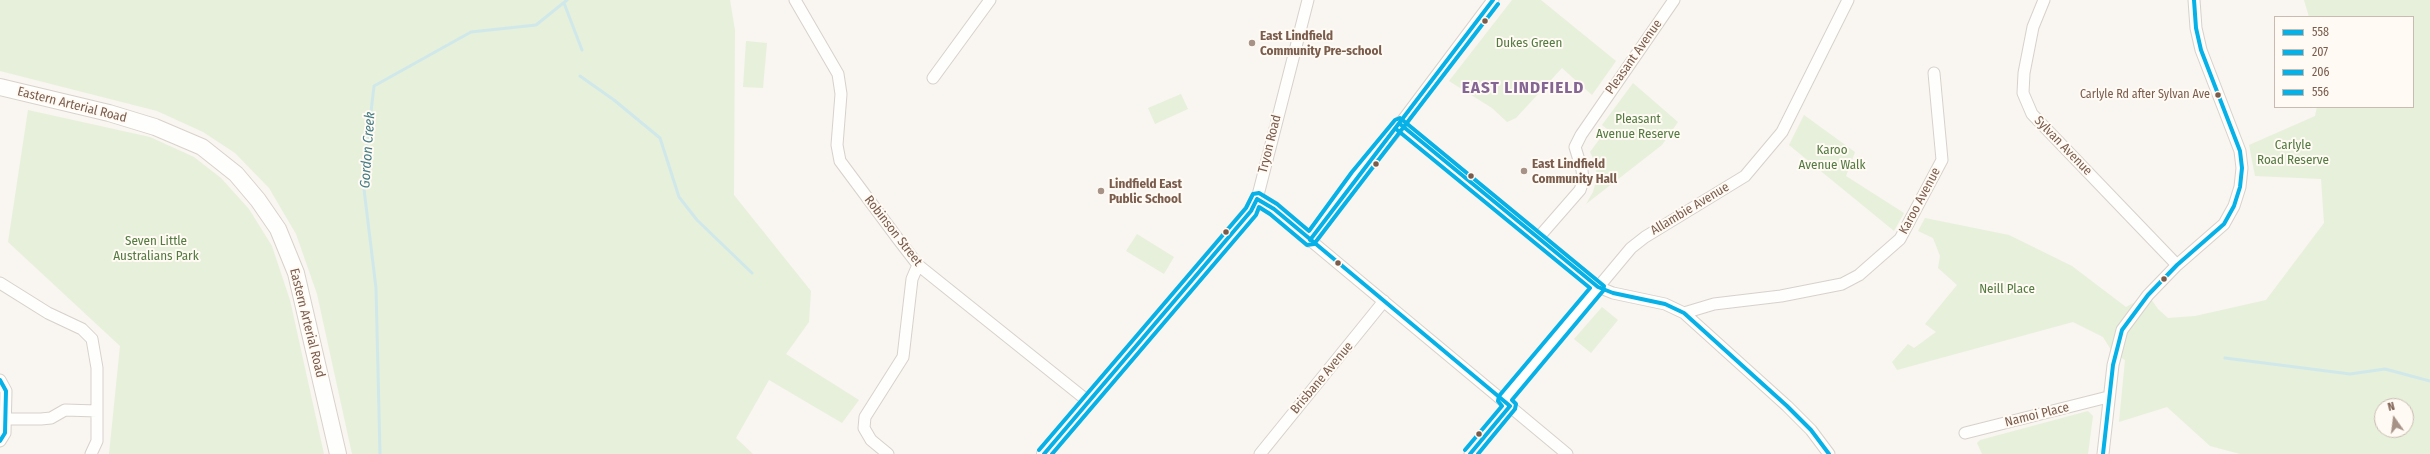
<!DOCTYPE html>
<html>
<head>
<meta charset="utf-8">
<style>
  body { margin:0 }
  #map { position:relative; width:2430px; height:454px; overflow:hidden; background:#f9f5f0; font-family:"Fira Sans Condensed",sans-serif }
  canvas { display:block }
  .legend { position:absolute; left:2274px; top:16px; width:140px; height:92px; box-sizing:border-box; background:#fffaf3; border:1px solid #cabbb1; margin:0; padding:5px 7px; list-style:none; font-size:12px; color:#7a5c4d }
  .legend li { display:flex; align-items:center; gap:8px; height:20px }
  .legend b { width:20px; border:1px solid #cabbb1 }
  .north { position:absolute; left:2374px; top:398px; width:40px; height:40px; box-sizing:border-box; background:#fffaf3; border:1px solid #cabbb1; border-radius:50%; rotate:346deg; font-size:11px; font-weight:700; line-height:16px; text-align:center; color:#7a5c4d }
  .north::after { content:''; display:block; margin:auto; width:14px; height:18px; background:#a69286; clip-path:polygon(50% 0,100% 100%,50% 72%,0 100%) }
</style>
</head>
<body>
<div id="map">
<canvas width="2430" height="454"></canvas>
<ul class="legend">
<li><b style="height:5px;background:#06b1e7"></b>558</li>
<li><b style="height:5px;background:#06b1e7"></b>207</li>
<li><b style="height:5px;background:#06b1e7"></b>206</li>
<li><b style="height:5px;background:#06b1e7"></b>556</li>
</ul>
<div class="north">N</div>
</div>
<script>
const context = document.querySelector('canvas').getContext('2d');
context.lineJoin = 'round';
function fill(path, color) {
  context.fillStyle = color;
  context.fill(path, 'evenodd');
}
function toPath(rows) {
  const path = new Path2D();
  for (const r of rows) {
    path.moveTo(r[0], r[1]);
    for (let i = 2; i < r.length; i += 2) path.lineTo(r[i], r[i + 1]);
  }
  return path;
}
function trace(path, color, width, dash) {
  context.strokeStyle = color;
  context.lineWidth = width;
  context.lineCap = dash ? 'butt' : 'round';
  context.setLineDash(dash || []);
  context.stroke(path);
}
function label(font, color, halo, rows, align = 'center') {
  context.font = font + ' "Fira Sans Condensed",sans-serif';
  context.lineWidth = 4;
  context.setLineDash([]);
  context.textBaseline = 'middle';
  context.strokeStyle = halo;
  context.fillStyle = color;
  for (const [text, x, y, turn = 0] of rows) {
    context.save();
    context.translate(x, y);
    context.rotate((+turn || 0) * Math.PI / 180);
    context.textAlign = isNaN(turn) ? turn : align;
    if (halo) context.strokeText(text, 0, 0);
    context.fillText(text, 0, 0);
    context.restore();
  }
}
const green = toPath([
  [0,0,730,0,735,30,734,195,811,291,809,322,786,354,859,400,842,423,769,380,736,438,753,454,352,454,317,294,296,234,269,188,235,153,203,132,157,111,0,71],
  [1512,0,1541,0,1616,61,1592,95,1562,68,1516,118,1507,122,1492,108,1449,81],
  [2304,0,2430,0,2430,454,2240,454,2210,446,2167,407,2119,422,2125,360,2113,353,2103,337,2073,322,1897,370,1892,362,1908,344,1914,348,1936,332,1925,324,1957,285,1938,268,1940,256,1933,238,1918,231,1925,218,2009,235,2072,266,2126,307,2148,295,2158,309,2168,318,2195,316,2266,300,2324,223,2321,179,2255,176,2249,145,2315,116,2317,107,2413,107,2413,17,2309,17],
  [2382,406,2406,406,2406,430,2382,430],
  [746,41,767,43,763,88,743,87],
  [1633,83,1678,122,1662,145,1586,204,1593,192,1597,177,1595,162,1590,152,1607,129,1602,125],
  [1181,94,1188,109,1155,124,1148,108],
  [28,110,150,137,194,157,221,178,249,209,272,246,290,300,324,454,109,454,120,346,8,242],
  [1804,115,1855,152,1846,176,1904,213,1894,231,1789,145],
  [1137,234,1174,257,1164,274,1126,251],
  [1602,307,1618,320,1591,353,1574,339],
  [2088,411,2093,416,2088,454,1982,454,1977,443,1980,440]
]);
const stream = toPath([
  [564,3,582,50],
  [580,76,614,100,660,138,679,197,697,220,752,273],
  [2225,358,2350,374,2385,369,2430,381],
  [380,454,376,288,363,181,374,86,471,32,536,25,567,0]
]);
const minor = toPath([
  [795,0,838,74,841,94,837,145,840,161,898,239,918,265,1089,402],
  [1493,0,1400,124,1598,287,1613,293,1665,304,1684,313,1787,406,1811,430,1829,454],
  [2044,0,2033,27,2024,73,2023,93,2032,114,2177,265],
  [933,78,990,0],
  [1257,199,1308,0],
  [1539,237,1580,190,1583,181,1582,170,1575,147,1581,135,1674,0],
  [1310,240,1567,454],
  [0,283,48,313,82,329,92,339,97,368,97,441,91,454],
  [1684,313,1714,304,1781,296,1842,284,1859,275,1900,239,1942,160,1934,73],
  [0,380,6,391,5,433,0,441],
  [1504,400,1631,248,1645,237,1745,176,1782,132,1848,0],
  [6,419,41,419,51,418,65,410,97,411],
  [1965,433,2108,397],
  [888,454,871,440,864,428,865,417,903,357,912,279,918,265],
  [1260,454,1384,301],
  [1470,454,1510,406],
  [2103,454,2113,365,2122,330,2148,295,2177,265,2224,224,2234,206,2240,187,2242,168,2240,151,2201,50,2196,28,2194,0]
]);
const tertiary = toPath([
  [1044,454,1251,211,1257,199,1274,209,1310,240,1357,176,1400,124]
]);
const secondary = toPath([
  [0,87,109,113,155,127,202,147,236,174,258,200,278,229,296,273,338,454]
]);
const bus1 = toPath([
  [1400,124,1598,287,1613,293,1665,304,1684,313,1787,406,1811,430,1829,454],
  [1257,199,1274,209,1510,406],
  [1310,240,1493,0],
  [1044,454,1251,211,1257,199],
  [1470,454,1510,406],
  [2103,454,2113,365,2122,330,2148,295,2177,265,2224,224,2234,206,2240,187,2242,168,2240,151,2201,50,2196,28,2194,0]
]);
const bus2 = toPath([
  [1396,129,1590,288,1499,396,1498,401,1502,406,1465,450],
  [1052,454,1256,215,1259,207,1270,214,1307,245,1314,244,1498,4]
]);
const bus3 = toPath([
  [1039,450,1246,208,1253,194,1259,193,1277,204,1309,231,1352,172,1395,120,1400,118,1604,286,1603,291,1512,400,1516,404,1515,409,1478,454]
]);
const bus4 = toPath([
  [0,380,6,391,5,433,0,441]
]);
const markers = [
  [1485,21,3.5,"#7a5c4d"],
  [1252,43,4,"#a69286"],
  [2218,95,3.5,"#7a5c4d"],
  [1376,164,3.5,"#7a5c4d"],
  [1524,171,4,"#a69286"],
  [1471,176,3.5,"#7a5c4d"],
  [1101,191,4,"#a69286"],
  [1226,232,3.5,"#7a5c4d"],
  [1338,263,3.5,"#7a5c4d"],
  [2164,279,3.5,"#7a5c4d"],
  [1479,434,3.5,"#7a5c4d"]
];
const busNames = [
  ["Carlyle Rd after Sylvan Ave",2210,95]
];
const poiNames = [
  ["East Lindfield",1260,36],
  ["Community Pre-school",1260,51],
  ["East Lindfield",1532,164],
  ["Community Hall",1532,179],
  ["Lindfield East",1109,184],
  ["Public School",1109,199]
];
const parkNames = [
  ["Dukes Green",1529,43],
  ["Pleasant",1638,119],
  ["Avenue Reserve",1638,134],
  ["Carlyle",2293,145],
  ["Road Reserve",2293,160],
  ["Karoo",1832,150],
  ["Avenue Walk",1832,165],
  ["Seven Little",156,241],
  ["Australians Park",156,256],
  ["Neill Place",2007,289]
];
const streetNames = [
  ["Pleasant Avenue",1634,57,-55],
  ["Eastern Arterial Road",72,105,14],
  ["Tryon Road",1270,144,-76],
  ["Sylvan Avenue",2063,146,46],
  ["Karoo Avenue",1920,201,-62],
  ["Allambie Avenue",1690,209,-31],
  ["Robinson Street",893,231,52],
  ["Eastern Arterial Road",307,323,76],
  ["Brisbane Avenue",1322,378,-50],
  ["Namoi Place",2037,415,-14]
];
const waterNames = [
  ["Gordon Creek",368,150,-86]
];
const districtNames = [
  ["EAST LINDFIELD",1523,88]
];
fill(green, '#e7f0db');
trace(stream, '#d0e8ea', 3);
trace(minor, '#d7d1cb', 13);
trace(tertiary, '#d7d1cb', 16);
trace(secondary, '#d9d2cb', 18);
trace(minor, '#fefefd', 11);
trace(tertiary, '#fefefd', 14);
trace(secondary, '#fefefd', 16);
trace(bus1, '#06b1e7', 4);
trace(bus2, '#06b1e7', 4);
trace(bus3, '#06b1e7', 4);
trace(bus4, '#06b1e7', 4);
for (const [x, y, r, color] of markers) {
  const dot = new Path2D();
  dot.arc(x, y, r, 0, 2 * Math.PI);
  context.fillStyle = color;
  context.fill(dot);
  trace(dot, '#fffaf3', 1.5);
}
label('12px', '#7a5c4d', '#fffaf3', busNames, 'right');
label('bold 13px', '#7a5c4d', '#fffaf3', poiNames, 'left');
label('13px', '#537a41', '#fffaf3', parkNames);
label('13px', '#7a5c4d', '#fffaf3', streetNames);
label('italic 14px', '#437c86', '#fffaf3', waterNames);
context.letterSpacing = '1px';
label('bold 17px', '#846695', '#fffaf3', districtNames);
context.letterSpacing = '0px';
</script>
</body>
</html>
